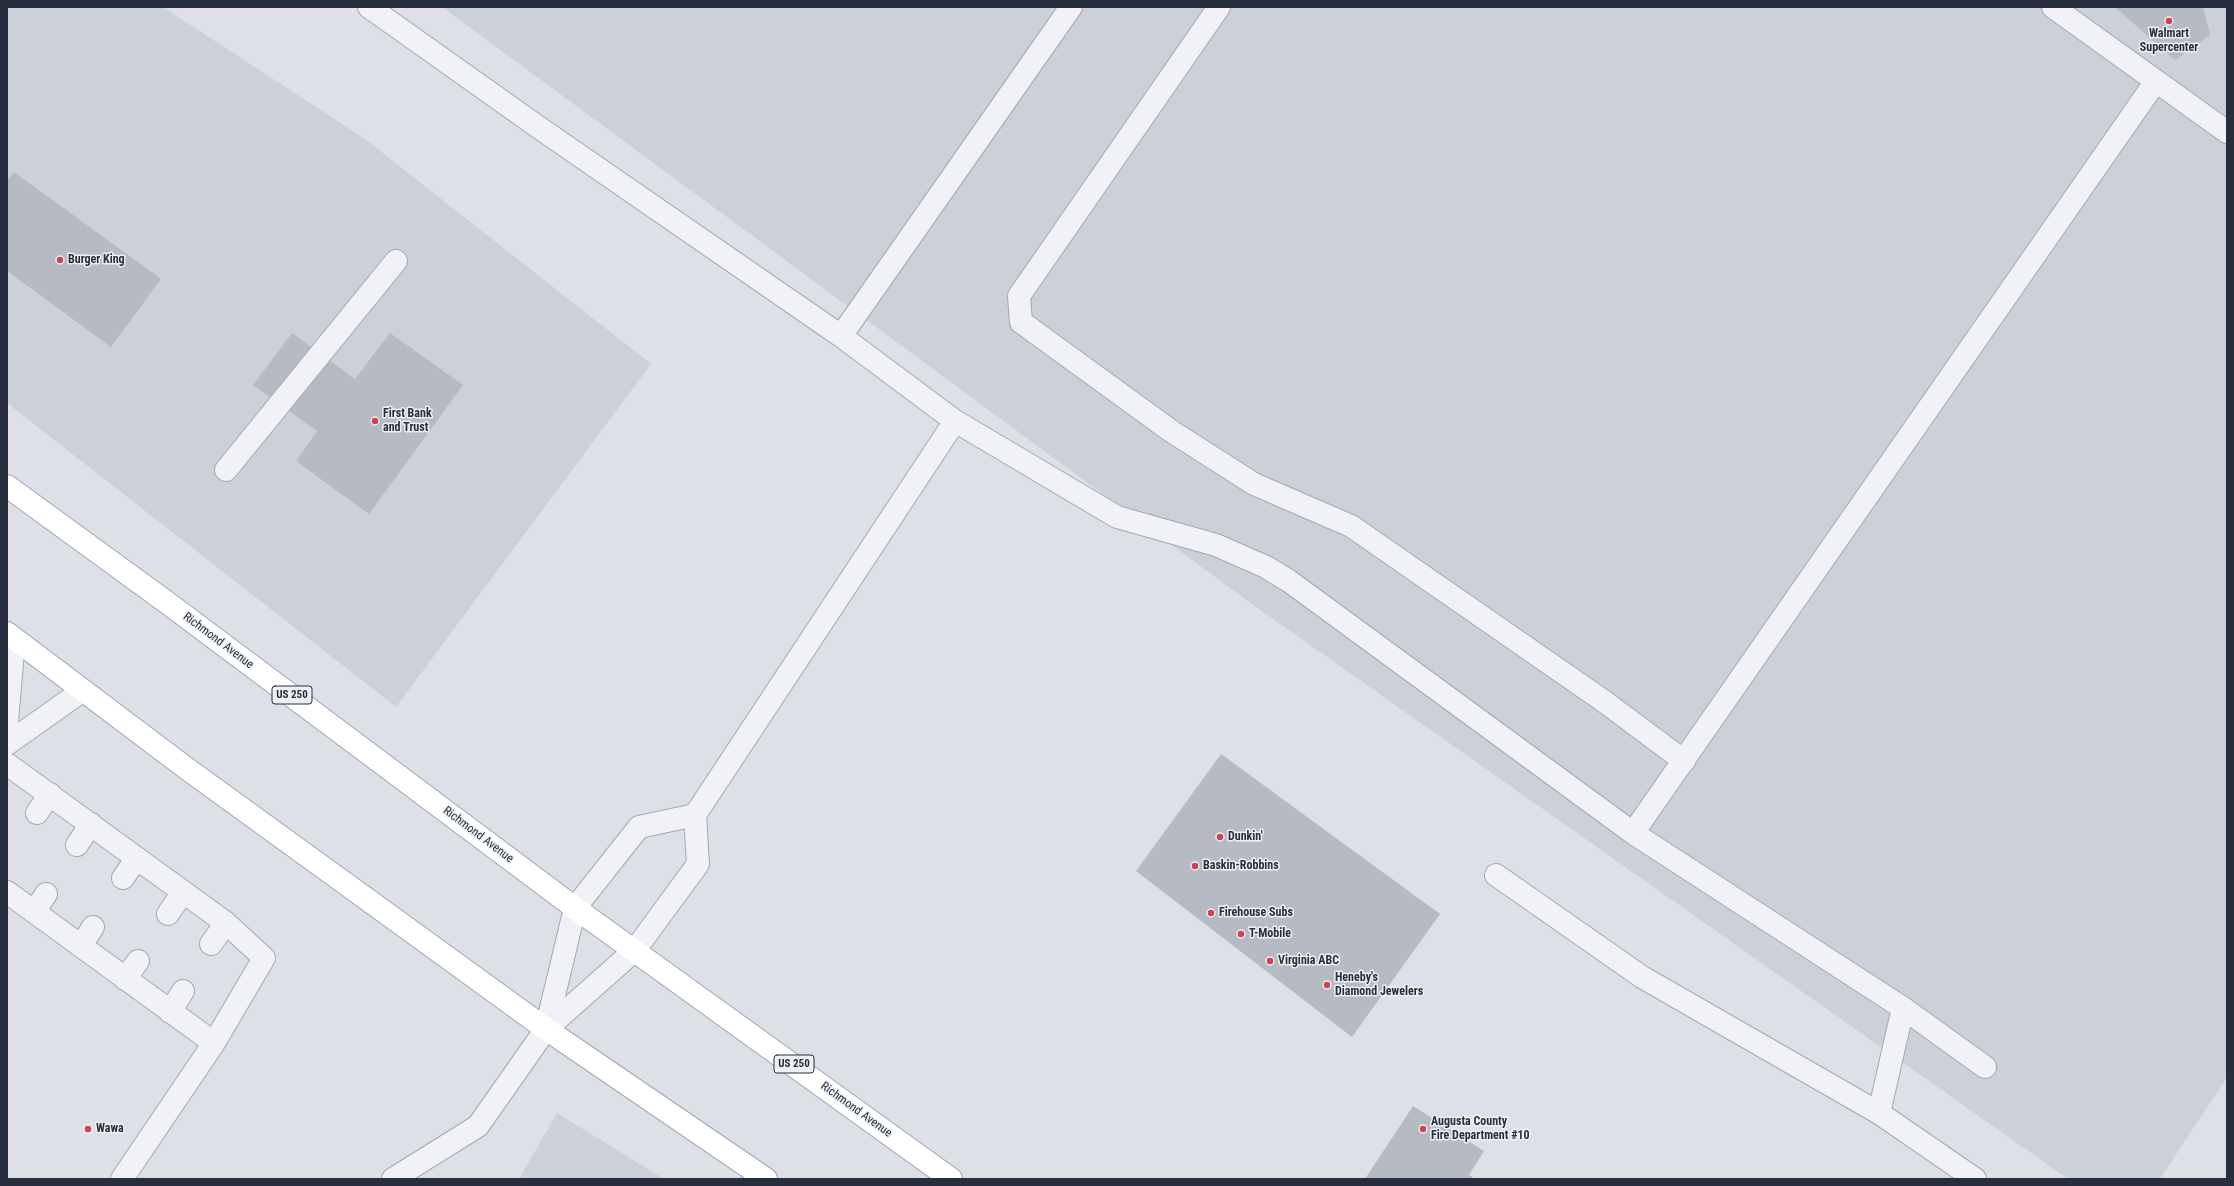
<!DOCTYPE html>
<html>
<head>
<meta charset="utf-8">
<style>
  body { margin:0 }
  #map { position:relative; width:2234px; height:1186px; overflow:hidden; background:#dde1e7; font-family:"Roboto Condensed",sans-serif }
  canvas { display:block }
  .frame { position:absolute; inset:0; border:8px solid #272e3d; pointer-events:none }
</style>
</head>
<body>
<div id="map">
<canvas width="2234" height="1186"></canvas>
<div class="frame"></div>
</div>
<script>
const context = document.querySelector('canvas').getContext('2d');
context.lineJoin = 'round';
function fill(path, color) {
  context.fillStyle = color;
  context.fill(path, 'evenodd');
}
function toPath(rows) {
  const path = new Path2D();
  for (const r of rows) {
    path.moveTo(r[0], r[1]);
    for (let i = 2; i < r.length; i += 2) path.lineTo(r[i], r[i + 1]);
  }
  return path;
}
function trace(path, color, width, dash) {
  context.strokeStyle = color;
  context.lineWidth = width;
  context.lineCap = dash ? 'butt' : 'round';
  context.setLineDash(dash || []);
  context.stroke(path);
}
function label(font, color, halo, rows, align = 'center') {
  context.font = font + ' "Roboto Condensed",sans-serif';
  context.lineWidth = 3;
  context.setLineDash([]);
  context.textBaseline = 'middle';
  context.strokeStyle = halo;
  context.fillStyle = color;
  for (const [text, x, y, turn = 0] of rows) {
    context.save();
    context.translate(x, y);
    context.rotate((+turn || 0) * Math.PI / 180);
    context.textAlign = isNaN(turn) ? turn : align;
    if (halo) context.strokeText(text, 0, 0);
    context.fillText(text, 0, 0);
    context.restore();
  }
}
const built = toPath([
  [7,7,163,7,365,139,651,364,396,707,7,403],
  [442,7,2227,7,2227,1077,2160,1179,2068,1179,1249,602],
  [557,1113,664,1179,519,1179]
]);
const building = toPath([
  [2115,7,2203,7,2210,35,2175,60],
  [14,172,161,279,111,347,7,271,7,181],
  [292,333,355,379,390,333,463,385,369,514,296,461,317,431,253,385],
  [1221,754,1440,914,1352,1037,1136,871],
  [1413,1106,1484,1151,1469,1175,1475,1179,1365,1179]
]);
const lane = toPath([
  [369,7,541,129,841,336,955,421,1117,517,1216,545,1266,567,1289,581,1633,833,1903,1008,1985,1067],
  [1219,7,1019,296,1021,322,1171,431,1254,484,1351,526,1605,702,1684,761],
  [2053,7,2227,132],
  [841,336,1071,7],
  [226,470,396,261],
  [7,722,14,639],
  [7,744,82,691],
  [7,764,226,923,264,958,214,1043,122,1179],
  [37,813,50,794],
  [1633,833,2156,81],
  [77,845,91,824],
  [1496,875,1642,977,1879,1113,1975,1179],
  [123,878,137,858],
  [7,892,214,1043],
  [34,912,46,894],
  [168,914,183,892],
  [211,944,226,923],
  [81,946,93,927],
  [125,979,138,961],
  [170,1012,183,991],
  [546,1029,575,908,639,827,695,815],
  [1879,1113,1903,1008],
  [393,1179,478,1126,546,1029,635,950,698,864,695,815,955,421]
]);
const primary = toPath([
  [7,486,169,604,575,908,951,1179],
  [7,633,186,768,546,1029,766,1179]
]);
const markers = [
  [2169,21,4,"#c94554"],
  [60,260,4,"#c94554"],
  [375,421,4,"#c94554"],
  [1220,837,4,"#c94554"],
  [1195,866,4,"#c94554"],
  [1211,913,4,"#c94554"],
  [1241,934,4,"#c94554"],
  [1270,961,4,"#c94554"],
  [1327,985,4,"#c94554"],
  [88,1129,4,"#c94554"],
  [1423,1129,4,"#c94554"]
];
const shields = [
  [292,695,40],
  [794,1064,40]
];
const shieldNames = [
  ["US 250",292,695],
  ["US 250",794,1064]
];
const poiNames = [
  ["Walmart",2169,34,"center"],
  ["Supercenter",2169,48,"center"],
  ["Burger King",68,260],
  ["First Bank",383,414],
  ["and Trust",383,428],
  ["Dunkin'",1228,837],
  ["Baskin-Robbins",1203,866],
  ["Firehouse Subs",1219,913],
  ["T-Mobile",1249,934],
  ["Virginia ABC",1278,961],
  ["Heneby's",1335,978],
  ["Diamond Jewelers",1335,992],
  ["Augusta County",1431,1122],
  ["Fire Department #10",1431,1136],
  ["Wawa",96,1129]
];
const streetNames = [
  ["Richmond Avenue",218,641,37],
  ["Richmond Avenue",478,835,37],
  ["Richmond Avenue",856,1110,36]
];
fill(built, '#ccd0d9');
fill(building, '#b5bac3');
trace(lane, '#a3a8b1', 24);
trace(primary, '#9da5b2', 24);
trace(lane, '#f0f2f5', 22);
trace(primary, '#fff', 22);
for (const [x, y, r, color] of markers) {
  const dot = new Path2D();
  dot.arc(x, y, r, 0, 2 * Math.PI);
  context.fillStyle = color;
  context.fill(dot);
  trace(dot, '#edf0f4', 1.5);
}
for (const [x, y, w] of shields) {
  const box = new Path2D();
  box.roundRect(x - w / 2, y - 9, w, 18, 3);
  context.fillStyle = '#edf0f4';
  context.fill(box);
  trace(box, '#272e3d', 1);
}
label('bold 11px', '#272e3d', null, shieldNames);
label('bold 12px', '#272e3d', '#edf0f4', poiNames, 'left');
label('12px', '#272e3d', '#edf0f4', streetNames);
</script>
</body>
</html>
